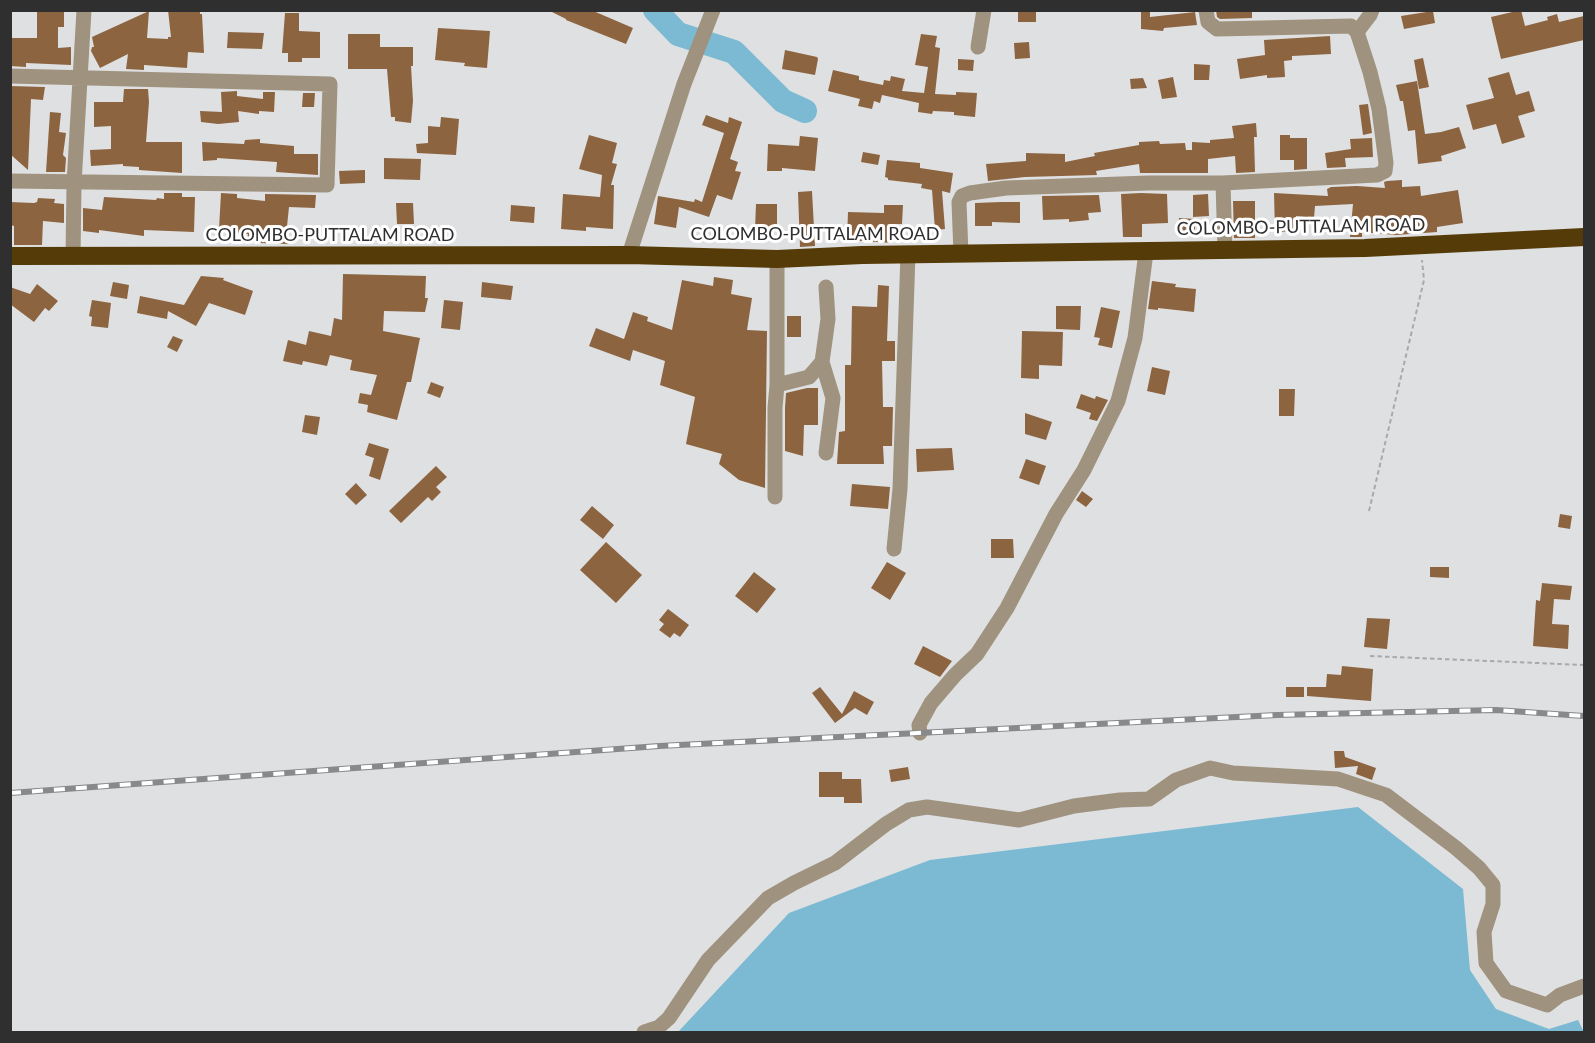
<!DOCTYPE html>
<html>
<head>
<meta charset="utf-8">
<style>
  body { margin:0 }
  #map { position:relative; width:1595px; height:1043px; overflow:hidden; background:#dfe0e2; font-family:Lato,sans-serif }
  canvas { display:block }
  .frame { position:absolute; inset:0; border:12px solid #2f2f30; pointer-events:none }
</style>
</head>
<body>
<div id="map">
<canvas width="1595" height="1043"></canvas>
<div class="frame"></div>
</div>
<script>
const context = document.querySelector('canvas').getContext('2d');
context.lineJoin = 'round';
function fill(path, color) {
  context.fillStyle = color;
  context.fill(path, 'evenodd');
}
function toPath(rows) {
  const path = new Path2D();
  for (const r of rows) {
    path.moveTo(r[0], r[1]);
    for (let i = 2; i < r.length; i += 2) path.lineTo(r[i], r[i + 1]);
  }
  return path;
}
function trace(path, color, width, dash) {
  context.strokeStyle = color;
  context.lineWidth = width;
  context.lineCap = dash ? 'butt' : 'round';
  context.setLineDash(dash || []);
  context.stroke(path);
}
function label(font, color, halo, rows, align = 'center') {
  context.font = font + ' Lato,sans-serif';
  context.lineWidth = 6;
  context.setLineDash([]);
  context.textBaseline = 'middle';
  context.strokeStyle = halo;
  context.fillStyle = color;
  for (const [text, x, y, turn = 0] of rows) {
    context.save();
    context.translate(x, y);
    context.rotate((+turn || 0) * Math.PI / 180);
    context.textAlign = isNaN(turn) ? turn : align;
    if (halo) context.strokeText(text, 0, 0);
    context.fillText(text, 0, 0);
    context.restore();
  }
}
const water = toPath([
  [1358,807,1463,889,1470,970,1496,1009,1549,1029,1578,1020,1584,1032,678,1032,789,913,930,860]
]);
const river = toPath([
  [655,10,678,34,734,52,783,101,805,111]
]);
const building = toPath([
  [37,10,64,10,64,27,58,27,58,48,71,47,71,65,26,63,26,67,10,66,10,38,37,38],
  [168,10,200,10,200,14,202,14,204,53,188,52,187,68,144,65,144,70,126,69,128,54,100,68,91,51,92,47,94,47,92,37,149,11,147,38,168,39,168,37,171,37],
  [548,10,591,10,633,28,626,44,566,20,566,19],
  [1018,10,1036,10,1036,22,1018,22],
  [1141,10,1150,10,1150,17,1195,12,1197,25,1164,28,1163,31,1141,29],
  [1216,10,1252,10,1252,18,1220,19,1217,17],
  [1521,10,1525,26,1548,20,1547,17,1557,14,1559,22,1584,16,1584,40,1501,59,1491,17],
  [1433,11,1435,23,1404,29,1401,16],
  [285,13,299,13,299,31,320,32,320,58,302,58,302,62,288,62,288,53,282,53],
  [438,28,490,31,487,68,464,66,465,63,435,60],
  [228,32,264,33,262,49,227,48],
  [348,34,380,34,380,47,413,47,413,66,411,66,413,101,411,123,395,121,395,117,391,117,387,69,348,69],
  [921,34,937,36,935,47,940,48,935,94,956,95,956,92,977,93,975,117,954,115,954,112,933,111,932,114,918,112,919,103,882,95,880,103,874,101,872,109,858,106,860,99,828,91,833,70,859,76,859,80,883,85,884,80,890,81,891,76,905,79,902,91,924,93,928,67,915,65],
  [1330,36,1331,54,1292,56,1292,60,1284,61,1285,77,1267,78,1267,75,1240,79,1237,59,1265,55,1264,40],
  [1029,42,1030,58,1015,59,1014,43],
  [785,50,817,57,818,59,815,75,782,69],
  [1423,58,1429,87,1419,89,1414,60],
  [958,59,974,60,973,71,958,70],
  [1194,64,1210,65,1209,80,1194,80],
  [1509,72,1516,95,1529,91,1535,111,1518,116,1525,137,1502,144,1496,124,1473,130,1466,105,1494,98,1488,78],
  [1173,77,1177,97,1162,99,1158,80],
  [1143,78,1147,88,1131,89,1130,79],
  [1417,81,1425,134,1441,132,1459,127,1466,148,1441,156,1442,161,1418,164,1415,130,1408,131,1403,101,1400,101,1396,85],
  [10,86,45,87,43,100,31,99,28,170,10,154],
  [124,89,148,89,149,102,146,142,182,142,182,173,139,170,139,167,123,166,123,164,91,166,90,150,111,149,111,126,94,127,94,102,123,102],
  [237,91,237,96,263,99,263,92,275,92,274,112,259,111,259,114,238,111,239,122,218,124,201,122,200,111,222,112,221,92],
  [303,93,315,93,314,107,302,107],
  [1368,104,1372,133,1363,135,1359,105],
  [50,112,61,113,59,132,66,133,63,155,66,158,65,172,46,172],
  [706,115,728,123,729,117,742,122,730,159,738,162,735,171,741,172,732,200,717,195,709,217,679,207,676,228,654,224,658,196,694,202,695,199,702,202,724,133,702,125],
  [441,117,459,119,456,155,417,153,416,144,428,143,428,126,440,127],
  [1256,123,1257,137,1254,137,1255,172,1236,173,1235,156,1208,159,1208,173,1140,173,1139,164,1096,171,1097,175,1025,177,988,181,986,164,1026,161,1026,153,1065,154,1065,162,1095,156,1094,153,1139,145,1139,142,1159,141,1160,144,1185,143,1186,150,1192,150,1192,142,1210,143,1210,140,1234,138,1232,126],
  [589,135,617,143,612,163,617,164,611,185,614,185,613,229,586,227,586,231,561,229,563,194,600,197,602,175,579,169],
  [1280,135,1290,135,1290,138,1307,138,1307,169,1294,170,1294,160,1280,160],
  [800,136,818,138,815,171,782,168,782,171,767,171,768,144,799,146],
  [1372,138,1373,157,1345,158,1346,167,1327,168,1325,153,1351,149,1350,139],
  [260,139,260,143,294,146,294,154,318,154,318,175,276,172,277,162,217,158,217,160,203,161,202,142,244,144,245,140],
  [863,152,880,155,878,165,861,162],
  [384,158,421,159,420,180,384,179],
  [887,160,920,163,920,168,953,173,950,193,942,191,945,229,935,230,932,190,921,188,922,184,888,180,888,178,885,177],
  [365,170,365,183,340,184,339,171],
  [1402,180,1402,187,1420,186,1421,196,1458,190,1463,223,1437,227,1437,232,1396,235,1362,232,1362,237,1350,237,1353,204,1315,206,1314,218,1296,216,1296,231,1275,232,1274,193,1328,196,1327,189,1331,187,1357,186,1385,188,1384,182,1387,181],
  [812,191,815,246,800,247,798,192],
  [164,193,182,193,182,197,195,197,194,232,144,230,144,236,99,230,99,233,83,231,83,208,102,210,104,197,156,200,157,198,164,199],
  [221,193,237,194,237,198,265,201,265,194,316,195,315,208,289,207,286,236,290,237,289,244,260,243,247,241,248,234,237,233,237,230,219,229],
  [1141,193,1167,194,1168,223,1142,224,1142,237,1123,237,1121,194],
  [1208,194,1209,216,1193,217,1193,195],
  [1099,195,1101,212,1088,213,1089,220,1069,222,1069,219,1043,220,1042,196],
  [38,198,55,199,54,203,64,204,64,223,43,221,42,245,14,245,14,226,10,225,10,202,34,203,37,202],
  [1233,201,1255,201,1255,238,1234,238],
  [1001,202,1020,202,1020,223,992,222,992,226,975,226,975,203],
  [396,203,413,203,414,224,397,224],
  [756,204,777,204,777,230,755,230],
  [511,205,535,207,534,223,510,221],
  [884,205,903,205,902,224,894,224,893,243,847,240,848,212,884,213],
  [1179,218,1195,219,1195,235,1178,235],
  [343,274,426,276,425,298,428,298,425,312,384,311,383,331,420,338,411,382,407,382,397,420,367,412,368,405,358,403,360,393,371,395,377,375,350,370,352,360,330,355,327,366,303,361,302,365,283,361,288,340,306,345,309,331,331,336,334,318,342,320],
  [201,276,224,278,223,280,253,291,245,315,209,303,196,326,168,311,167,319,137,313,140,296,184,305],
  [714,277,733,280,731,294,752,298,747,330,767,331,765,488,739,480,719,464,722,454,686,444,695,397,660,385,665,361,633,350,630,361,589,346,596,328,624,339,633,312,648,317,647,321,672,330,682,280,713,286],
  [1152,281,1176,284,1175,287,1196,289,1194,312,1158,308,1158,310,1148,309],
  [113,282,129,285,127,299,110,296],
  [482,282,513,286,511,300,481,297],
  [37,284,58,301,49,311,45,308,34,322,10,304,10,287,30,294],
  [878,285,889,286,887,341,895,341,895,361,882,361,883,407,893,407,892,446,883,446,884,464,837,464,839,432,845,431,845,365,851,365,852,306,877,307],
  [92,300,111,303,108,328,91,326,92,317,89,316],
  [444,300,463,302,460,330,441,328],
  [1056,306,1081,306,1080,330,1056,329],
  [1101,307,1120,311,1112,348,1098,345,1100,338,1094,337],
  [787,316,801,316,801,337,787,337],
  [1022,331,1063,332,1062,366,1039,365,1039,379,1021,378],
  [173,336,183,340,177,352,167,347],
  [1152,367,1170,371,1165,395,1147,391],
  [431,382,444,387,440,398,427,393],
  [807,388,818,388,818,425,804,425,803,456,785,451,785,408,786,393],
  [1279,389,1295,389,1294,416,1279,416],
  [1081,394,1095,399,1096,396,1108,400,1097,421,1089,419,1091,413,1076,408],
  [1025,413,1052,422,1046,440,1025,434],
  [305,415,320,417,317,435,302,432],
  [369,443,389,449,380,480,369,476,374,458,365,455],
  [952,448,954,470,917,472,916,449],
  [1026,459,1046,466,1039,485,1019,478],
  [436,466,447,477,436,487,441,492,432,501,428,497,401,523,389,511],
  [356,483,367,495,356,505,345,494],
  [852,484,890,487,888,509,850,506],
  [1082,491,1093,499,1086,507,1076,500],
  [592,506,614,525,603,539,580,520],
  [1560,514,1572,516,1570,529,1558,527],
  [991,539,1013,539,1014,558,991,558],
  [606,542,642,575,616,603,580,570],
  [887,562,906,573,890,600,871,588],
  [1430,567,1449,567,1449,578,1430,577],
  [754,572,776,589,757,613,735,596],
  [1542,583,1572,586,1570,600,1554,599,1552,624,1569,625,1568,649,1533,646,1536,600,1540,601],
  [668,609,689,625,680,637,674,633,670,638,659,630,664,624,659,620],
  [1367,618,1390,619,1387,649,1364,647],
  [923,646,952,661,940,677,914,664],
  [1342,666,1373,669,1371,701,1307,696,1307,687,1326,687,1327,674,1341,675],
  [820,687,842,714,854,691,874,702,867,715,855,708,835,723,812,693],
  [1286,687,1304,687,1304,697,1286,697],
  [1334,751,1344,751,1345,757,1376,768,1372,780,1356,774,1358,766,1335,768],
  [908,767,910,779,891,782,889,770],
  [819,772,842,772,842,779,861,779,862,803,844,803,844,797,819,797]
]);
const path = toPath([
  [1369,511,1424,280,1422,260],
  [1370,656,1584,665]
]);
const minor = toPath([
  [1357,32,1370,15,1372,10],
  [978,47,984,10],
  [10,76,330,84,327,185,10,181],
  [1223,183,1225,250],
  [961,254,959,202,962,196,970,193,1006,188,1149,183,1223,183,1377,175,1385,171,1386,163,1379,109,1370,72,1357,32,1351,26,1217,29,1208,22,1206,10],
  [629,255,684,84,713,10],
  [73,257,74,184,84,10],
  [777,259,777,385],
  [822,362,833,398,826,453],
  [775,497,775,408,777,385,809,377,822,362,828,319,826,287],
  [894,549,900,489,908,254],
  [920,733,919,725,931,703,955,675,977,654,1007,608,1056,514,1084,470,1118,401,1135,338,1146,252],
  [644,1032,659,1027,669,1018,708,960,768,898,794,883,835,863,886,824,909,810,927,807,1019,820,1074,806,1120,800,1149,799,1176,780,1210,768,1233,773,1338,779,1386,795,1456,848,1479,868,1493,885,1493,904,1484,932,1486,963,1506,991,1547,1005,1560,995,1584,986]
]);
const highway = toPath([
  [10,256,629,255,777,259,862,255,1365,248,1584,237]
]);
const rail = toPath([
  [10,793,659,746,1277,715,1496,710,1584,716]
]);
const streetNames = [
  ["COLOMBO-PUTTALAM ROAD",1301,227,-1],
  ["COLOMBO-PUTTALAM ROAD",815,234],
  ["COLOMBO-PUTTALAM ROAD",330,235]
];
fill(water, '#7bbad2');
trace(river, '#7bbad2', 24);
fill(building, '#8c6440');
trace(path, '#a8a9ab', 2, [4.5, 3]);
trace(minor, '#9f927e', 15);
trace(highway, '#543b07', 18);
trace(rail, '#88898a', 6);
trace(rail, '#fff', 4, [11]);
label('18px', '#2f2f30', '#fff', streetNames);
</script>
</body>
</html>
